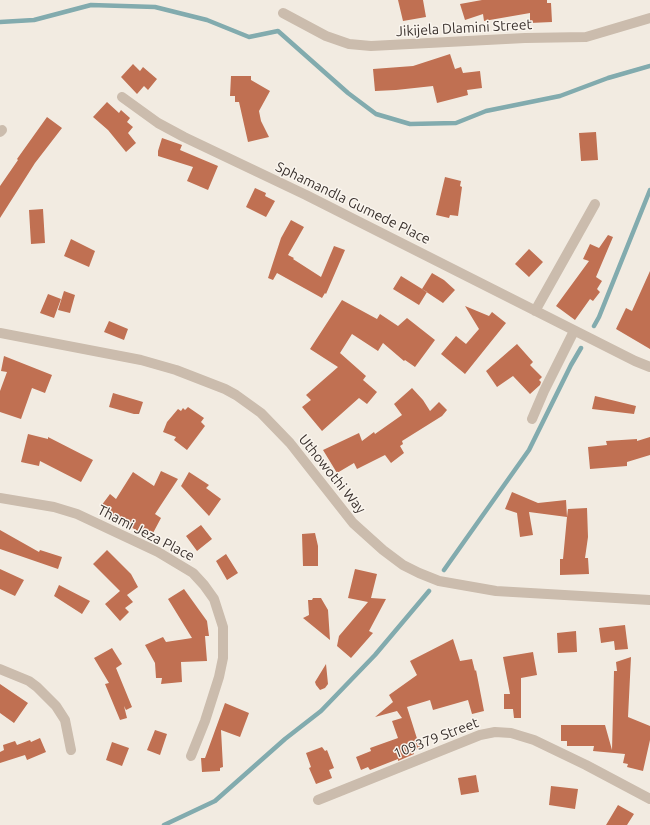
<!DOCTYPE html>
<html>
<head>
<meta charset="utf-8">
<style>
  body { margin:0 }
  canvas { display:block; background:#f2ebe1 }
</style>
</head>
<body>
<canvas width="650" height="825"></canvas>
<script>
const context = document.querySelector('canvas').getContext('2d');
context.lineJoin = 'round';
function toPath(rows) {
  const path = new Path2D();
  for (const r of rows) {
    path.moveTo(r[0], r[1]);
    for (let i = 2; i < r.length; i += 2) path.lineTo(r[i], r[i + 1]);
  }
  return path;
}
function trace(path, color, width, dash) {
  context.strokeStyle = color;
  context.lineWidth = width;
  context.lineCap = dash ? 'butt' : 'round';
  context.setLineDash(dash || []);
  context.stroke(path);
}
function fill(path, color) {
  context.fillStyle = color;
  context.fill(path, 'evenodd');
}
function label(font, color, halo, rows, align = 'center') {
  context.font = font + ' Ubuntu,sans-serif';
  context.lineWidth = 3;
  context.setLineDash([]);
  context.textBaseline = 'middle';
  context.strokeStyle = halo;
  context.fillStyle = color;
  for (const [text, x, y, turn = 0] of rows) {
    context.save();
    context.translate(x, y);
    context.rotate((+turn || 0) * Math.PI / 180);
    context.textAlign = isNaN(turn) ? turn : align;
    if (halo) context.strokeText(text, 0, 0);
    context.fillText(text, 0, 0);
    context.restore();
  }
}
const stream = toPath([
  [0,22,34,20,91,5,155,7,207,20,249,37,278,31,348,93,376,114,410,124,456,123,486,111,560,96,608,78,650,66],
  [594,326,599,317,650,190],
  [444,570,529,450,571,365,581,348],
  [164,825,215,801,285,739,321,711,375,655,429,591]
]);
const building = toPath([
  [398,0,423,0,426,17,403,21],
  [482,0,547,0,547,3,551,3,552,22,530,23,530,13,484,21,483,14,465,20,460,4],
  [450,54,455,69,461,67,463,73,480,71,482,88,467,90,468,95,437,103,433,86,396,90,375,91,373,69,413,66],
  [133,64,140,71,143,67,157,79,148,90,144,86,137,94,121,77],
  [231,76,251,76,251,80,270,91,259,111,261,121,269,137,248,142,239,102,235,102,235,96,230,96],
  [107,102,119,113,121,110,130,118,127,122,133,127,128,133,136,143,126,152,108,130,93,117],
  [47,117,62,128,35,163,0,218,0,186,18,160,17,159],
  [596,132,598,160,581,161,579,133],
  [162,138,182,145,180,150,218,166,208,190,187,181,193,167,158,156,158,151],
  [445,177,461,181,460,186,462,187,458,216,450,215,449,218,436,215],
  [255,188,266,193,265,196,275,201,266,217,246,207],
  [43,209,45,243,31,244,29,210],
  [291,220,304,227,288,255,294,258,293,259,321,277,334,246,345,250,326,294,325,293,322,298,277,273,273,280,268,278,281,238],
  [608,235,613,237,596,277,602,281,597,289,600,292,593,301,590,299,575,320,556,306,589,261,583,259,590,244,599,248],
  [71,239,95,251,89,267,64,256],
  [529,249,543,262,529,277,515,264],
  [650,271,650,349,616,329,626,308,632,311],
  [432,273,444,280,455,290,443,303,422,289],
  [401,276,427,292,419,305,393,289],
  [64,291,75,295,70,313,58,310],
  [48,294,61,299,54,318,40,313],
  [342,300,377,319,380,314,398,326,407,318,435,340,415,367,405,360,404,361,383,343,378,351,352,334,340,353,366,376,363,380,377,392,367,404,359,398,322,431,302,407,311,400,306,395,338,367,310,349],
  [465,306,489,316,492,312,506,323,465,374,441,354,456,336,466,344,479,329],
  [109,321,128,329,124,340,104,332],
  [517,344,533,362,530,365,542,377,539,380,541,382,540,385,530,394,513,376,497,387,486,371],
  [4,356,52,375,45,393,32,388,21,419,0,412,0,391,7,372,1,371],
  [412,388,423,400,430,411,439,402,447,410,442,416,402,441,403,444,400,446,404,453,391,463,385,455,357,469,354,463,337,473,323,450,359,433,362,441,374,432,375,434,402,415,394,404],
  [113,393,143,402,139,414,134,414,109,407],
  [595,396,636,406,634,414,592,409],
  [188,407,204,418,201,422,205,426,187,450,174,440,176,437,163,432,167,422,178,409,181,411,183,408,185,410],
  [28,434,48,439,48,437,93,460,81,482,40,461,39,466,21,462],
  [650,437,650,455,627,462,627,466,590,469,588,447,607,445,606,441,637,439,637,441],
  [161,471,178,479,155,514,161,518,153,533,144,528,141,533,107,513,108,511,101,506,110,494,116,499,133,472,154,486],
  [189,472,209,485,206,488,221,499,209,516,181,486],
  [512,492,538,503,566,500,567,517,568,509,587,508,588,537,585,558,588,558,589,574,560,575,560,559,563,559,567,517,529,512,533,535,520,537,517,513,505,509],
  [201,525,212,539,197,551,186,536],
  [0,530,39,552,40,550,62,557,58,569,0,549],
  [315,533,318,546,318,566,303,566,302,534],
  [107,550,131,574,138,587,127,595,133,602,125,608,129,612,120,621,105,604,120,591,93,564],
  [226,554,238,573,227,580,216,561],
  [0,569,24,580,15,596,0,589],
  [355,569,377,574,371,598,386,599,369,631,373,633,351,658,337,646,339,636,368,602,348,598],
  [59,585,90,601,82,614,54,596],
  [184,589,207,621,209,636,205,636,207,661,181,662,182,682,161,684,162,678,156,678,155,663,145,645,163,637,166,642,192,638,168,599],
  [313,598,321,598,328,610,330,640,303,618,309,615,308,600,312,600],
  [625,625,628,649,615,650,614,641,601,643,599,628],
  [576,631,577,652,558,653,557,633],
  [453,639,460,661,472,659,475,671,476,670,484,711,472,714,468,700,433,710,430,700,407,707,420,748,413,751,414,754,398,761,398,759,370,770,368,767,361,770,356,757,371,751,370,748,398,738,392,721,402,718,397,711,375,717,393,702,389,695,417,675,410,661],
  [112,648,122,664,116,668,132,707,126,710,124,706,127,718,120,720,105,684,109,683,94,658],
  [533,652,537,675,521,678,521,718,514,718,513,709,504,709,504,694,510,694,503,657],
  [631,657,628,717,650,726,650,740,643,771,627,767,628,764,623,763,625,754,593,751,594,746,567,746,567,741,561,741,561,725,605,725,612,750,614,671,617,671,616,662],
  [326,664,328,684,325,688,320,690,316,685,315,682],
  [0,684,28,703,14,723,0,713],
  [225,703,249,713,240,737,221,730,223,767,220,768,220,771,202,772,201,758,205,758],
  [155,730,167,734,160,755,147,750],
  [40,738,46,752,27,760,25,755,0,763,0,752,4,750,3,745,15,741,17,745,30,740,31,742],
  [112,742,129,748,122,766,106,760],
  [322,747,325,751,327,750,334,768,329,770,332,778,316,784,309,768,311,767,306,753],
  [476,775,479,792,461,795,458,778],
  [551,786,578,789,575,809,549,805],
  [618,805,634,814,627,825,606,825]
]);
const minor = toPath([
  [283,13,326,36,349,44,371,46,525,38,586,37,650,18],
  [122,97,158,123,184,137,306,195,635,361,650,367],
  [0,132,2,130],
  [535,311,595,204],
  [0,333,141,360,176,370,225,389,236,395,261,413,290,443,353,523,383,550,403,565,419,573,439,581,496,591,650,600],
  [532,419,544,391,574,331],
  [0,498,54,507,77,514,158,552,193,573,204,585,214,599,223,627,223,658,219,677,205,721,191,756],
  [0,669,29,681,37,687,56,706,65,720,71,750],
  [318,800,480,735,495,732,511,733,534,740,586,765,650,799]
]);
const streetNames = [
  ["Jikijela Dlamini Street",464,28,-3],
  ["Sphamandla Gumede Place",353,203,26],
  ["Uthowothi Way",332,474,51],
  ["Thami Jeza Place",146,533,27],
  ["109379 Street",436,738,-21]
];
trace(stream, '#82abae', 4.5);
fill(building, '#c07052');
trace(minor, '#cbbcad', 10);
label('14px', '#39302c', '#faf5ee', streetNames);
</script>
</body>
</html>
